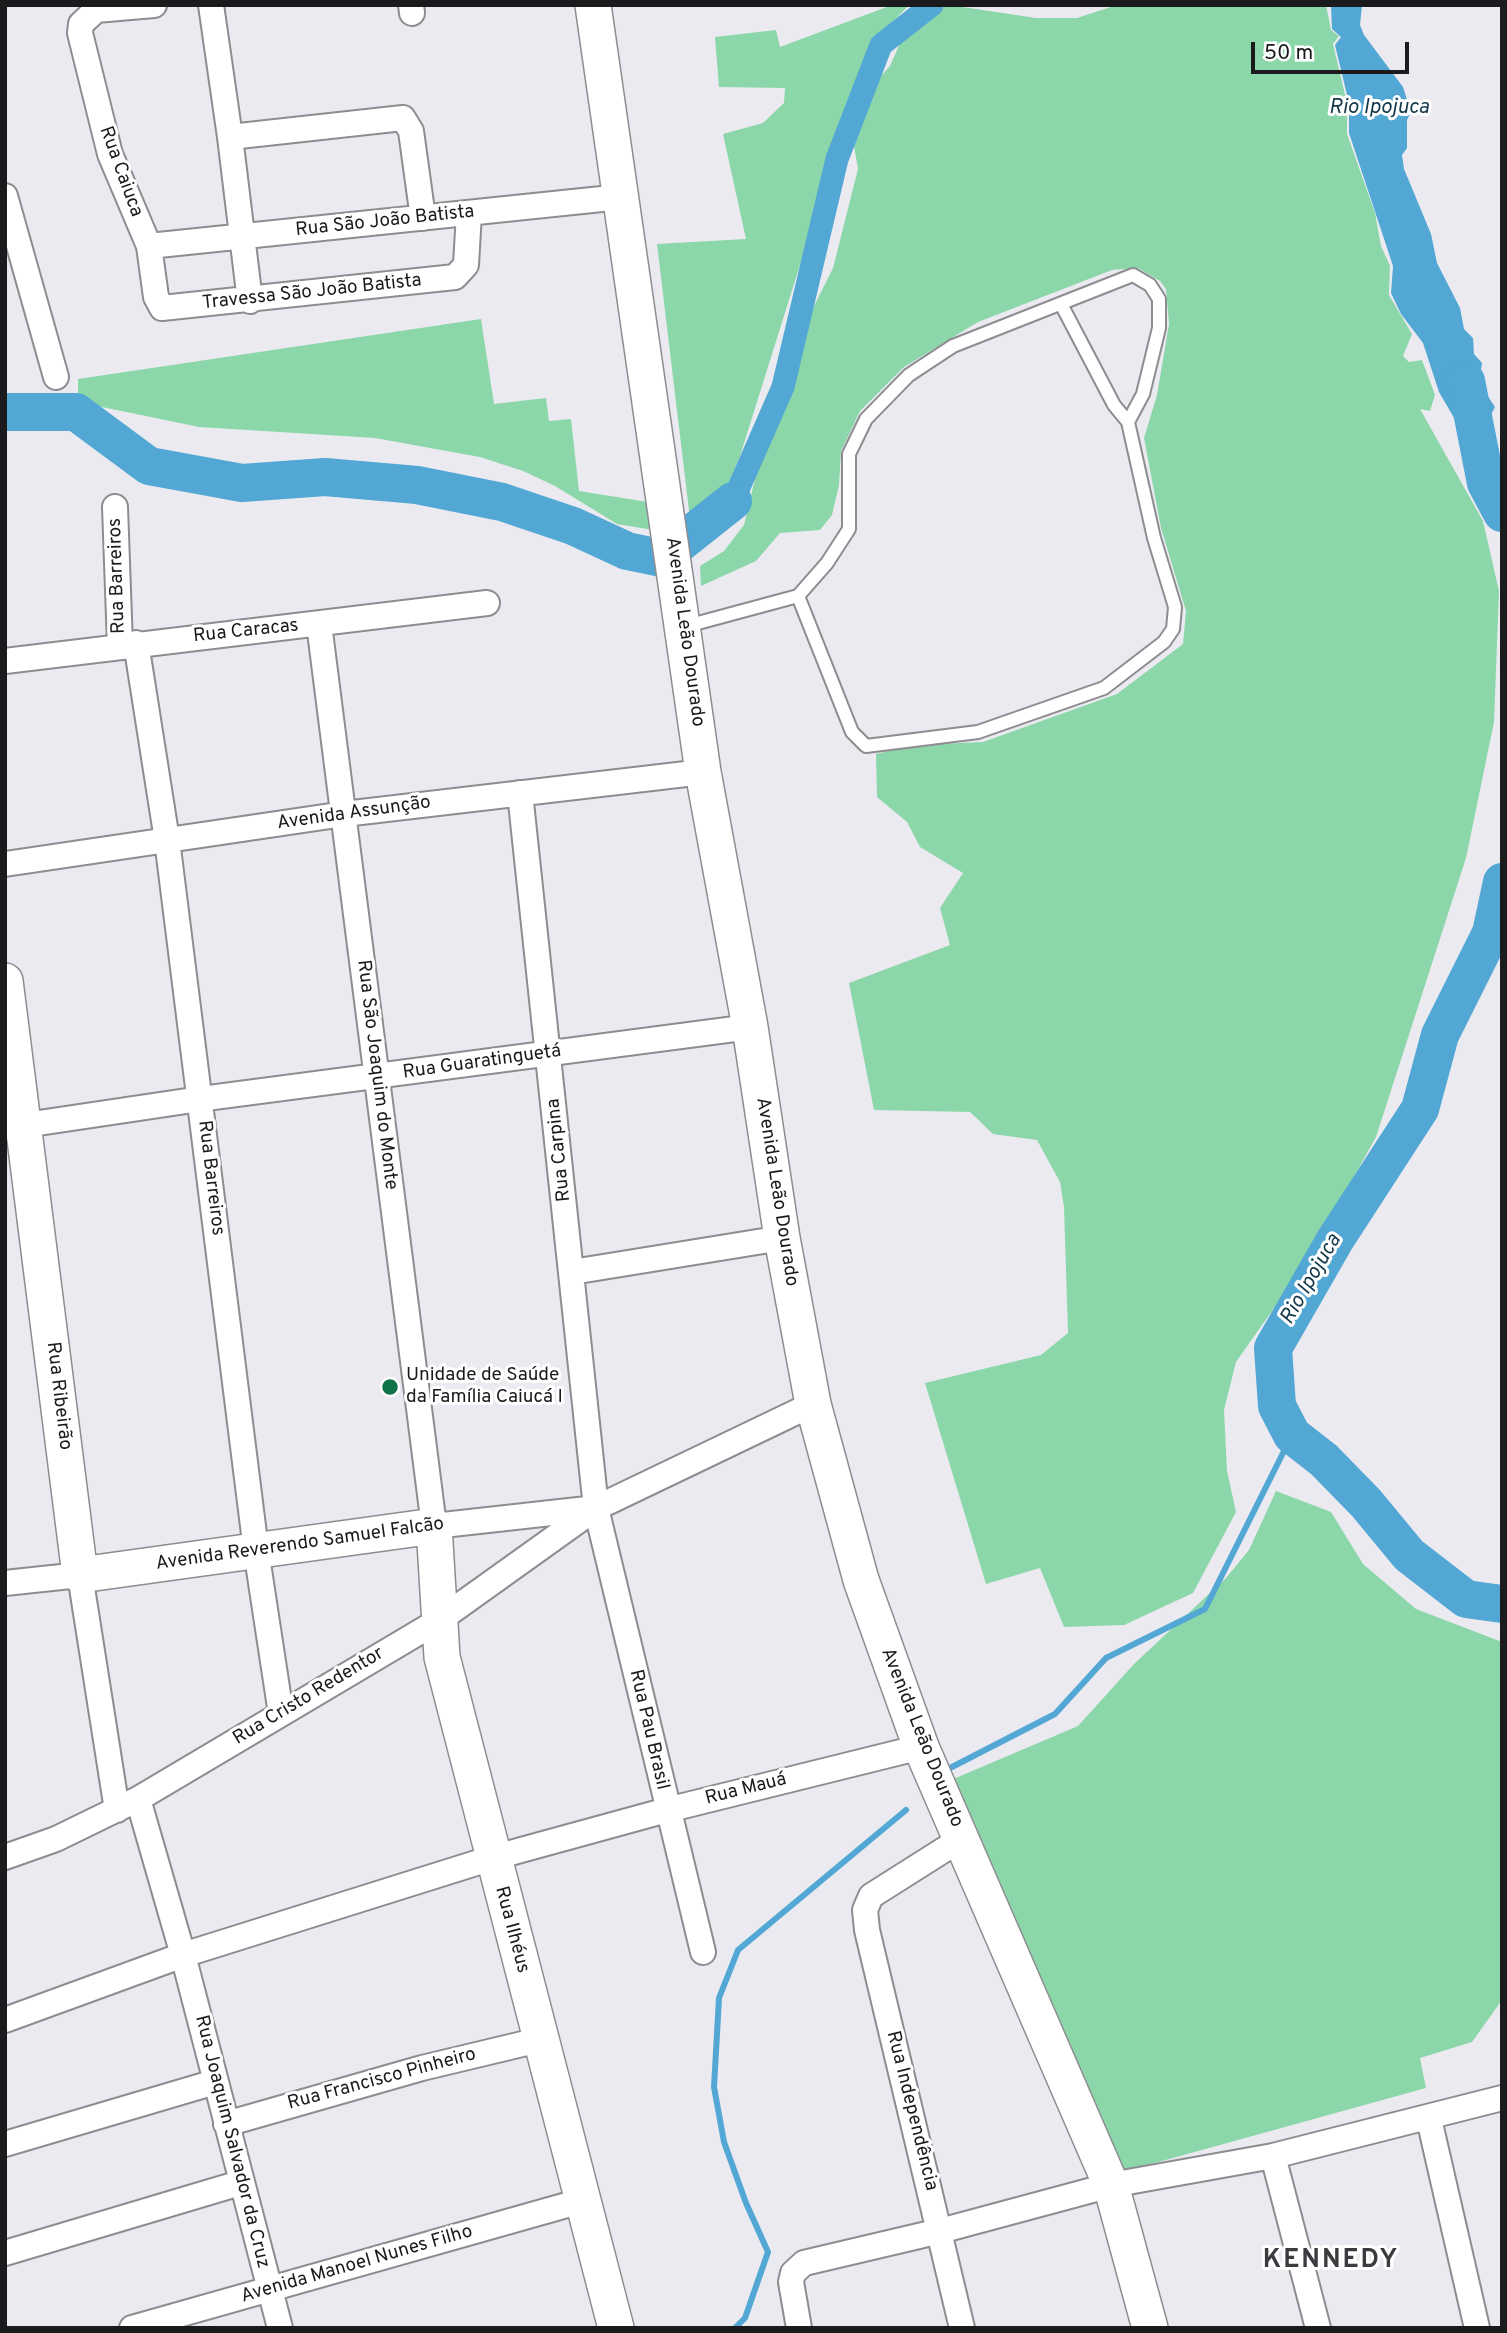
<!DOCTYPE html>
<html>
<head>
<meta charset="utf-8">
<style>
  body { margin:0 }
  #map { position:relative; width:1507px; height:2333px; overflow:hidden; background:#ebeaf0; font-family:Overpass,sans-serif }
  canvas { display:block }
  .frame { position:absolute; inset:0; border:7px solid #1b1a1c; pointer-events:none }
  .scale { position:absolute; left:1251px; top:42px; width:158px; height:32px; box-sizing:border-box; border:4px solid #1b1a1c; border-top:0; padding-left:9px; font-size:21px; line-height:24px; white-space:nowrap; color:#1b1a1c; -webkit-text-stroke:5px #fff; paint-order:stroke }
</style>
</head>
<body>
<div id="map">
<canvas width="1507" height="2333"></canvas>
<div class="frame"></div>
<div class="scale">50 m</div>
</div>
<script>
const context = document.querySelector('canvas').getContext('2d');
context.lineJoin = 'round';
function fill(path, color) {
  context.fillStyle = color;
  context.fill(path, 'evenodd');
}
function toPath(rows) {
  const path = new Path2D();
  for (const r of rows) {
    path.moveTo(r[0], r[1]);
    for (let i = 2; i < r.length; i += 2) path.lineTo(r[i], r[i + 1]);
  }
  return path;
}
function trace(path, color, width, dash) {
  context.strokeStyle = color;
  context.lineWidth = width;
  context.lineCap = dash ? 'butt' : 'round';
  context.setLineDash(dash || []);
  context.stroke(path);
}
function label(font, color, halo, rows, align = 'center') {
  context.font = font + ' Overpass,sans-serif';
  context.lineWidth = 6;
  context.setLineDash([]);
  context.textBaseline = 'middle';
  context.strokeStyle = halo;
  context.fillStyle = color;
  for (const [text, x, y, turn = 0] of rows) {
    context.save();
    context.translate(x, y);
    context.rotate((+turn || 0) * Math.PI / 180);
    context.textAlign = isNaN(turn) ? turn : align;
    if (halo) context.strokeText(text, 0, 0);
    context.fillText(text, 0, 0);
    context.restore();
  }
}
const green = toPath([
  [892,5,909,5,871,45,829,150,805,249,740,456,724,494,690,519,657,244,746,239,723,134,763,123,784,103,785,88,719,87,715,37,776,30,780,47],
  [949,5,1036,18,1077,18,1117,5,1326,5,1331,30,1339,36,1333,44,1347,103,1347,134,1375,213,1381,246,1390,266,1389,295,1412,334,1403,356,1409,362,1422,360,1435,395,1430,411,1420,409,1483,521,1499,591,1494,722,1466,858,1376,1137,1305,1264,1236,1362,1224,1410,1227,1471,1236,1512,1193,1593,1124,1625,1064,1627,1040,1568,986,1584,925,1383,1041,1355,1068,1333,1064,1207,1060,1182,1037,1140,993,1134,970,1112,874,1110,849,983,950,945,940,908,963,873,920,847,907,822,877,797,876,754,913,745,983,742,1117,694,1183,644,1186,611,1161,528,1144,438,1157,395,1169,324,1166,289,1160,281,1138,268,1112,270,978,322,904,367,860,411,841,451,839,485,832,515,820,530,780,533,756,561,701,586,700,566,724,551,744,525,765,437,783,402,792,361,809,316,833,268,858,169,853,140,873,85,890,66,905,32,929,13],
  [481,319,494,404,546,398,549,421,571,419,579,491,654,503,659,531,617,524,555,486,523,471,480,457,375,438,199,427,78,402,78,379],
  [1276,1491,1331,1512,1363,1564,1416,1609,1502,1642,1502,2000,1472,2042,1420,2058,1426,2088,1115,2174,951,1780,1078,1726,1134,1664,1226,1578,1249,1550]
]);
const water = toPath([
  [1331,5,1362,5,1360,25,1364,35,1403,87,1411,112,1407,120,1407,148,1402,155,1404,169,1431,234,1437,263,1460,308,1464,329,1473,338,1474,354,1482,363,1479,383,1495,407,1485,426,1460,446,1457,423,1439,392,1423,343,1401,314,1391,293,1393,266,1349,133,1349,103,1335,45,1341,37,1332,29]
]);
const stream = toPath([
  [952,1767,1055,1714,1106,1658,1205,1609,1292,1435],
  [735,2328,745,2318,768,2252,746,2203,724,2142,714,2087,719,1998,738,1950,906,1810]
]);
const canal = toPath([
  [733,501,783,387,837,159,881,45,932,5]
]);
const river = toPath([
  [1466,381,1486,483,1502,513],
  [5,412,76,412,149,466,242,483,325,477,417,485,502,502,573,526,627,551,661,558,733,501],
  [1502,882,1491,933,1440,1035,1420,1109,1335,1240,1273,1348,1277,1406,1292,1435,1324,1460,1366,1503,1409,1555,1466,1599,1502,1604]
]);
const service = toPath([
  [1061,304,1114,405,1128,422],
  [683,627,798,596,827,563,849,529,849,454,866,419,909,375,953,346,1133,275,1150,285,1159,299,1159,328,1143,394,1128,422,1154,538,1175,607,1173,629,1164,642,1104,688,978,732,866,746,852,732,798,596]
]);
const minor = toPath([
  [154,5,96,10,81,24,80,33,110,154,149,246,156,297,162,308,455,277,466,265,469,213],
  [211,5,230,137,403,118,411,131,423,218],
  [411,5,412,13],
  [230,137,250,301],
  [5,196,56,377],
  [149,246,621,197],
  [115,507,120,645],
  [319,624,434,1526,596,1508],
  [136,643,167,840,256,1550,281,1714],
  [5,661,487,603],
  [520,793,596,1508,703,1952],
  [5,864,344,814,703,772],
  [5,1128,200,1099,750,1027],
  [572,1272,782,1238],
  [5,1583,80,1575,117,1810],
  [138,1799,183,1955,280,2328],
  [961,1839,871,1896,865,1910,867,1930,962,2328],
  [5,1857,56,1839,138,1799,438,1621,596,1508,813,1404],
  [5,2020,183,1955,492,1858,667,1810,921,1747],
  [1429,2119,1477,2328],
  [226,2124,422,2068,539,2040],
  [5,2144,215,2082],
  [1273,2156,1318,2328],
  [5,2253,240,2183],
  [132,2328,581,2201],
  [799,2328,791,2282,793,2273,804,2263,940,2231,1111,2185,1273,2156,1502,2098]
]);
const secondary = toPath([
  [593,5,703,772,750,1027,782,1238,813,1404,861,1580,921,1747,1111,2185,1150,2328],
  [5,981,80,1575,434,1526,442,1657,616,2328]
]);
const markers = [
  [390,1387,9,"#0e7147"]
];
const streetNames = [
  ["Rua Caiuca",120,172,70],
  ["Rua São João Batista",385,222,-6],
  ["Travessa São João Batista",312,293,-6],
  ["Rua Barreiros",118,576,-92],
  ["Rua Caracas",246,632,-6],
  ["Avenida Leão Dourado",684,632,82],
  ["Avenida Assunção",354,814,-8],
  ["Rua Guaratinguetá",482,1063,-8],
  ["Rua São Joaquim do Monte",376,1075,83],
  ["Rua Carpina",560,1150,-96],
  ["Rua Barreiros",210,1178,83],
  ["Avenida Leão Dourado",776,1192,81],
  ["Rua Ribeirão",58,1396,83],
  ["Avenida Reverendo Samuel Falcão",300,1545,-8],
  ["Rua Cristo Redentor",309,1697,-31],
  ["Rua Pau Brasil",648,1730,77],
  ["Avenida Leão Dourado",921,1738,68],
  ["Rua Mauá",746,1790,-14],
  ["Rua Ilhéus",511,1930,75],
  ["Rua Francisco Pinheiro",382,2080,-15],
  ["Rua Independência",911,2111,76],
  ["Rua Joaquim Salvador da Cruz",231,2142,76],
  ["Avenida Manoel Nunes Filho",357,2265,-16]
];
const poiNames = [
  ["Unidade de Saúde",406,1376],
  ["da Família Caiucá I",406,1398]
];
const waterNames = [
  ["Rio Ipojuca",1379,109],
  ["Rio Ipojuca",1312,1280,-60]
];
const districtNames = [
  ["KENNEDY",1331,2262]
];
fill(green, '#8cd7a9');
fill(water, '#52a7d4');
trace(stream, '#52a7d4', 6);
trace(canal, '#52a7d4', 23);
trace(river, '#52a7d4', 38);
trace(service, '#8d8d91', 16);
trace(minor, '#8d8d91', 28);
trace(secondary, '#8d8d91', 38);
trace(service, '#fff', 12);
trace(minor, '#fff', 24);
trace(secondary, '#fff', 35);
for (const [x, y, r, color] of markers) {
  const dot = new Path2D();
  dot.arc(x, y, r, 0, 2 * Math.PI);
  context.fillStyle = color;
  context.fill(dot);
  trace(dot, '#fff', 2.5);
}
label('19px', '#1b1a1c', '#fff', streetNames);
label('19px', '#1b1a1c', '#fff', poiNames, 'left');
label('italic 21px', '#13384b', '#fff', waterNames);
context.letterSpacing = '2px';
label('bold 26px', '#3b3a3e', '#fff', districtNames);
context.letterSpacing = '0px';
</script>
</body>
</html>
